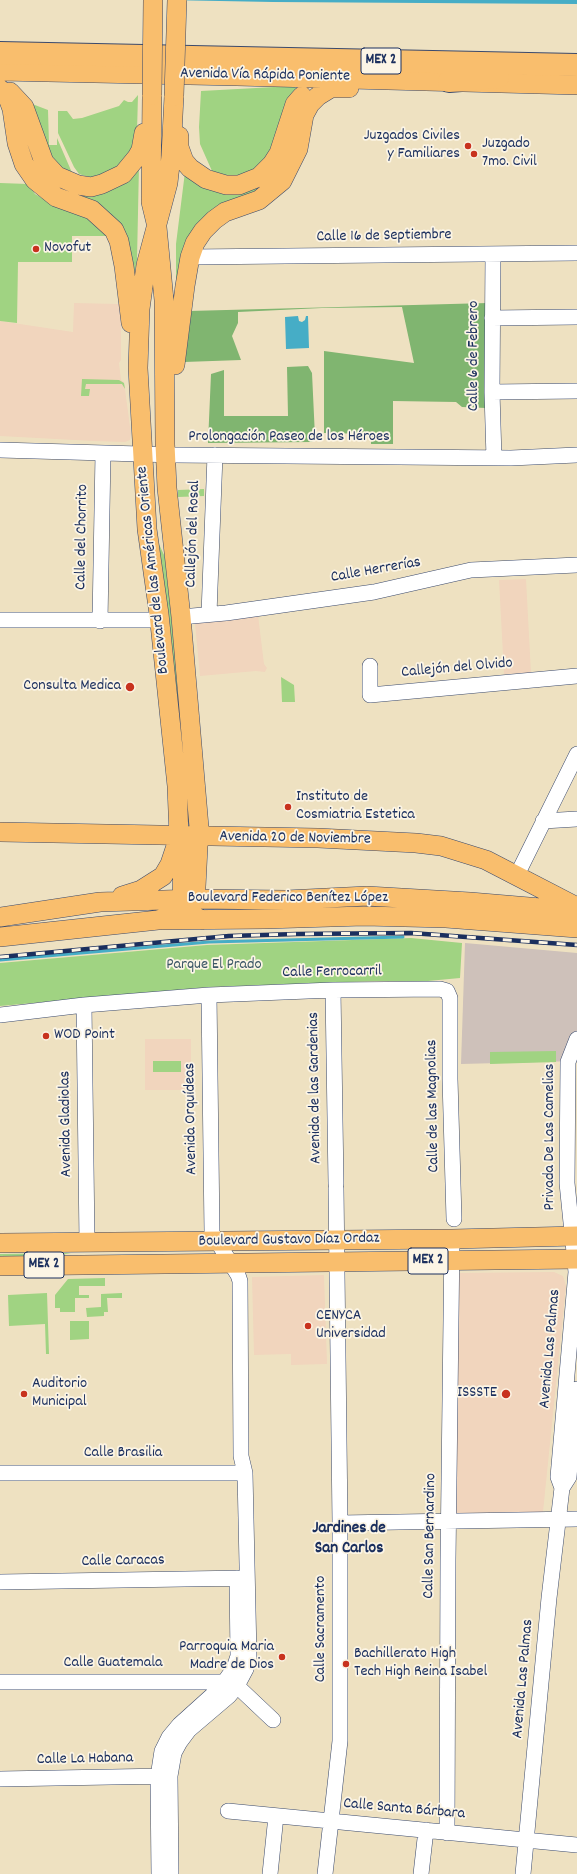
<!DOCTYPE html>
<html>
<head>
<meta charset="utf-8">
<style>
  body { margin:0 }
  canvas { display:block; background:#eee1c1 }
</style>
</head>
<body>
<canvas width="577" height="1874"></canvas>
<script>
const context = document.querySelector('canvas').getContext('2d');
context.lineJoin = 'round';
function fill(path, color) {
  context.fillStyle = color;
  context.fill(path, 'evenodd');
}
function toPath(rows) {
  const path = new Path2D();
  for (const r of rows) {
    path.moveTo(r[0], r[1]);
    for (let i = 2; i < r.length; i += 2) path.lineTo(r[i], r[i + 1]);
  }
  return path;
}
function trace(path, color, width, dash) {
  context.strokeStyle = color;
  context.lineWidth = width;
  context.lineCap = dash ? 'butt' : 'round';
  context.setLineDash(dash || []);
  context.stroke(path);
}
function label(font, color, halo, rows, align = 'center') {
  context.font = font + ' Dekko,sans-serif';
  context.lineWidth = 3.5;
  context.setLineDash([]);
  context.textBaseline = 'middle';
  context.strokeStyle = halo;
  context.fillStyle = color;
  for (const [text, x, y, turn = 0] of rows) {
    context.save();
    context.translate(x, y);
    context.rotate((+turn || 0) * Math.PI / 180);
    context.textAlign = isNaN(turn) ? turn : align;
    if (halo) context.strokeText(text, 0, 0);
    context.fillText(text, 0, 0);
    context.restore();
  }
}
const built = toPath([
  [74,303,119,304,121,324,121,360,119,363,121,380,124,382,131,434,130,440,125,442,93,441,0,436,0,321,73,332],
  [526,579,531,673,504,674,499,580],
  [258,615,264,664,267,668,265,672,256,671,200,676,195,623],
  [145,1039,191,1039,191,1090,145,1090],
  [554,1272,563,1276,566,1286,543,1512,455,1513,456,1273],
  [324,1275,327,1364,291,1365,291,1354,254,1355,252,1277]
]);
const industrial = toPath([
  [465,943,577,953,577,1061,461,1064]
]);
const green = toPath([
  [293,86,301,91,279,142,256,173,223,180,212,171,200,144,199,127,201,91],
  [138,95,137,132,132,150,114,170,92,178,79,174,74,167,58,133,58,111,67,111,73,119,82,118,119,106,124,100,128,102,132,102],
  [27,102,48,110,49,145,57,145,57,138,73,175,77,178,52,161],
  [22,113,74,190,139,165,137,260,134,275,129,251,35,169,27,147],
  [185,172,258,183,264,189,215,208,176,307,176,244],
  [0,183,28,184,35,194,42,198,83,214,109,236,72,236,72,262,18,262,17,323,0,321],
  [82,379,119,380,124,383,125,389,122,384,86,384,85,389,90,389,89,396,81,396],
  [204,489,204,496,178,497,178,490],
  [157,540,165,557,185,744,175,712],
  [281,677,294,685,295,702,282,702],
  [411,938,462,943,460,978,428,981,376,981,209,987,0,1006,0,963,207,945],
  [556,1051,556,1062,490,1064,490,1052],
  [153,1061,181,1061,181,1072,153,1072],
  [71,1253,46,1258,0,1259,0,1254],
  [105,1278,105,1286,79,1286,79,1295,89,1295,89,1298,75,1298,75,1312,60,1312,60,1308,55,1308,55,1295,68,1279],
  [47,1293,49,1354,46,1354,45,1324,9,1326,8,1295],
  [122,1293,122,1298,107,1298,108,1312,104,1312,104,1316,87,1317,86,1308,101,1307,101,1294],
  [70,1321,89,1321,89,1339,70,1340]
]);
const forest = toPath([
  [488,303,486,408,462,407,456,402,393,401,393,444,371,444,371,434,324,433,324,351,414,363,402,307,322,308,238,312,238,323,232,336,241,360,184,362,189,311],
  [308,366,312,373,315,437,312,442,208,443,211,374,224,370,224,416,288,416,287,367]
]);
const water = toPath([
  [166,0,577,0,577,4,273,2],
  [298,316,299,321,302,322,305,320,306,316,308,316,309,348,286,349,285,317]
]);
const stream = toPath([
  [0,960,209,942,403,937]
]);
const minor = toPath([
  [493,254,492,392,494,458],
  [190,257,577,253],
  [492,318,577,317],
  [492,392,577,391],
  [0,450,175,455,511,458,577,455],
  [209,614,215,455],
  [181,617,226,613,374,592,471,570,577,565],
  [0,620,159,620],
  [100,621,103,454],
  [370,666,370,695,577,676],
  [543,821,577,819],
  [517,875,577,754],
  [333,990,336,1184],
  [84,1005,87,1242],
  [0,1015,84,1005,209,995,333,990,440,989,447,991,450,998,450,1079,454,1219],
  [0,1473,245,1473],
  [562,1488,558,1477,576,1272,567,1183,568,1062,577,1039],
  [340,1523,577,1519],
  [0,1582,246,1578],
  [0,1682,225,1682,237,1686,273,1720],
  [0,1779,167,1776],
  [228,1811,577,1845],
  [447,1833,448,1560,452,1239],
  [159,1874,158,1777,162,1751,169,1737,179,1725,220,1688,234,1668,238,1656,237,1578],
  [171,1874,170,1776,174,1753,180,1742,189,1730,229,1696,237,1686,246,1669,249,1656,245,1473,241,1456,240,1281,238,1275,212,1233,209,995],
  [270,1874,276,1816],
  [325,1874,340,1741,340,1523,336,1188],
  [421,1874,426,1830],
  [523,1874,549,1598,562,1488,569,1477,577,1389]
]);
const major = toPath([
  [0,71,237,76,577,85],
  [0,89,8,98,12,109,17,143,24,164,35,180,56,197,92,210,114,230,119,241,124,266,131,323],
  [10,92,24,107,44,162,57,176,78,185,91,187,102,184,123,174,137,157,141,150,144,133],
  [152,95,151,202,157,227,164,300,165,444,167,488,181,617,199,827,196,887,193,904,186,912,158,920],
  [174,96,171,156,168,183,146,265,140,309,138,368,147,529,159,614,177,786,179,836,183,847,182,905,186,912,202,920],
  [179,136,179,147,184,161,190,168,206,179,226,185,239,185,259,177,272,164,279,153,295,104,302,96],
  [175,365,185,286,190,257,195,243,203,231,214,220,225,212,259,200,282,181,298,149,304,115,310,104,318,96,331,88,349,88],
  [0,832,318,838,416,843,441,846,486,860,577,907],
  [122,896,141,890,163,876,170,864,178,840],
  [0,917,100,902,195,899,286,900,367,896,470,902,577,911],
  [0,937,158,920,265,919,364,916,446,918,577,928],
  [0,1243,452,1239,577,1236],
  [0,1266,577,1259]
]);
const highway = toPath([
  [0,53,577,65],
  [449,81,498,77]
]);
const rail = toPath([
  [0,957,229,936,297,934,411,933,577,945]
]);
const majorBridge = toPath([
  [152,95,153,0],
  [174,96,177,0]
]);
const markers = [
  [468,146,4,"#c8321e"],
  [474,154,4,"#c8321e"],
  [36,249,4,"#c8321e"],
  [130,687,5,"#c8321e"],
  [288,807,4,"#c8321e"],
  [46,1036,4,"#c8321e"],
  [308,1326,4,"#c8321e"],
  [24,1394,4,"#c8321e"],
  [506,1394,5,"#c8321e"],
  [282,1657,4,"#c8321e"],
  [346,1664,4,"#c8321e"]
];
const shields = [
  [381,61,40],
  [428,1261,40],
  [44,1265,40]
];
const shieldNames = [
  ["MEX 2",381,61],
  ["MEX 2",428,1261],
  ["MEX 2",44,1265]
];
const streetNames = [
  ["Avenida Vía Rápida Poniente",265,76,1],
  ["Calle 16 de Septiembre",384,237,-1],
  ["Calle 6 de Febrero",475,356,-90],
  ["Prolongación Paseo de los Héroes",289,438],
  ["Callejón del Rosal",194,534,-88],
  ["Calle del Chorrito",83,537,-89],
  ["Boulevard de las Américas Oriente",154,570,-96],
  ["Calle Herrerías",376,571,-10],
  ["Callejón del Olvido",457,669,-5],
  ["Avenida 20 de Noviembre",295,839,1],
  ["Boulevard Federico Benítez López",288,899],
  ["Calle Ferrocarril",332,973,-1],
  ["Avenida de las Gardenias",316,1088,-91],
  ["Calle de las Magnolias",434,1106,-91],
  ["Avenida Orquídeas",192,1119,-91],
  ["Avenida Gladiolas",67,1124,-91],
  ["Privada De Las Camelias",551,1137,-90],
  ["Boulevard Gustavo Díaz Ordaz",289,1241,-1],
  ["Avenida Las Palmas",551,1349,-85],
  ["Calle Brasilia",123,1454],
  ["Calle San Bernardino",431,1536,-89],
  ["Calle Caracas",123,1562,-1],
  ["Calle Sacramento",322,1629,-90],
  ["Calle Guatemala",113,1664],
  ["Avenida Las Palmas",524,1679,-85],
  ["Calle La Habana",85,1760,-1],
  ["Calle Santa Bárbara",404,1810,5]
];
const poiNames = [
  ["Juzgados Civiles",460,137,"right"],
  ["y Familiares",460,155,"right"],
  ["Juzgado",482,145],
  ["7mo. Civil",482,163],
  ["Novofut",44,249],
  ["Consulta Medica",121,687,"right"],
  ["Instituto de",296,798],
  ["Cosmiatria Estetica",296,816],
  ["WOD Point",54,1036],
  ["CENYCA",316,1317],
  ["Universidad",316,1335],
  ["Auditorio",32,1385],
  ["Municipal",32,1403],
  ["ISSSTE",497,1394,"right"],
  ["Parroquia Maria",274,1648,"right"],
  ["Madre de Dios",274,1666,"right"],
  ["Bachillerato High",354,1655],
  ["Tech High Reina Isabel",354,1673]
];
const parkNames = [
  ["Parque El Prado",214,966]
];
const neighbourhoodNames = [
  ["Jardines de",349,1530],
  ["San Carlos",349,1550]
];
fill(built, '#f1d5bd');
fill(industrial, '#cec1ba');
fill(green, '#a0d382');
fill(forest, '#80b570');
fill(water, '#46adc6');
trace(stream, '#46adc6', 3);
trace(minor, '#3b4a6d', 16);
trace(major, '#3b4a6d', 20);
trace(highway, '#3b4a6d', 24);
trace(minor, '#fff', 15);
trace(major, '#f9be6d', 19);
trace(highway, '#f9be6d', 22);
trace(rail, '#1b2f5e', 4.5);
trace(rail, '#fcf5e5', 3, [9]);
trace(majorBridge, '#3b4a6d', 20, []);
trace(majorBridge, '#f9be6d', 19);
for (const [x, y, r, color] of markers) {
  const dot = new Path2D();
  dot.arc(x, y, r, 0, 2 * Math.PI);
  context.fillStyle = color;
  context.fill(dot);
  trace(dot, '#fcf5e5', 1.5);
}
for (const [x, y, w] of shields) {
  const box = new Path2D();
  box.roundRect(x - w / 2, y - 13, w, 26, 3);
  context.fillStyle = '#fcf5e5';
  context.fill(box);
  trace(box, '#1b2f5e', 1);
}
label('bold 15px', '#1b2f5e', null, shieldNames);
label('16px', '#1b2f5e', '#fcf5e5', streetNames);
label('16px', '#1b2f5e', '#fcf5e5', poiNames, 'left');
label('16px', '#3c5867', '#fcf5e5', parkNames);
label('bold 17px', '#1b2f5e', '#fcf5e5', neighbourhoodNames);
</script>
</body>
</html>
